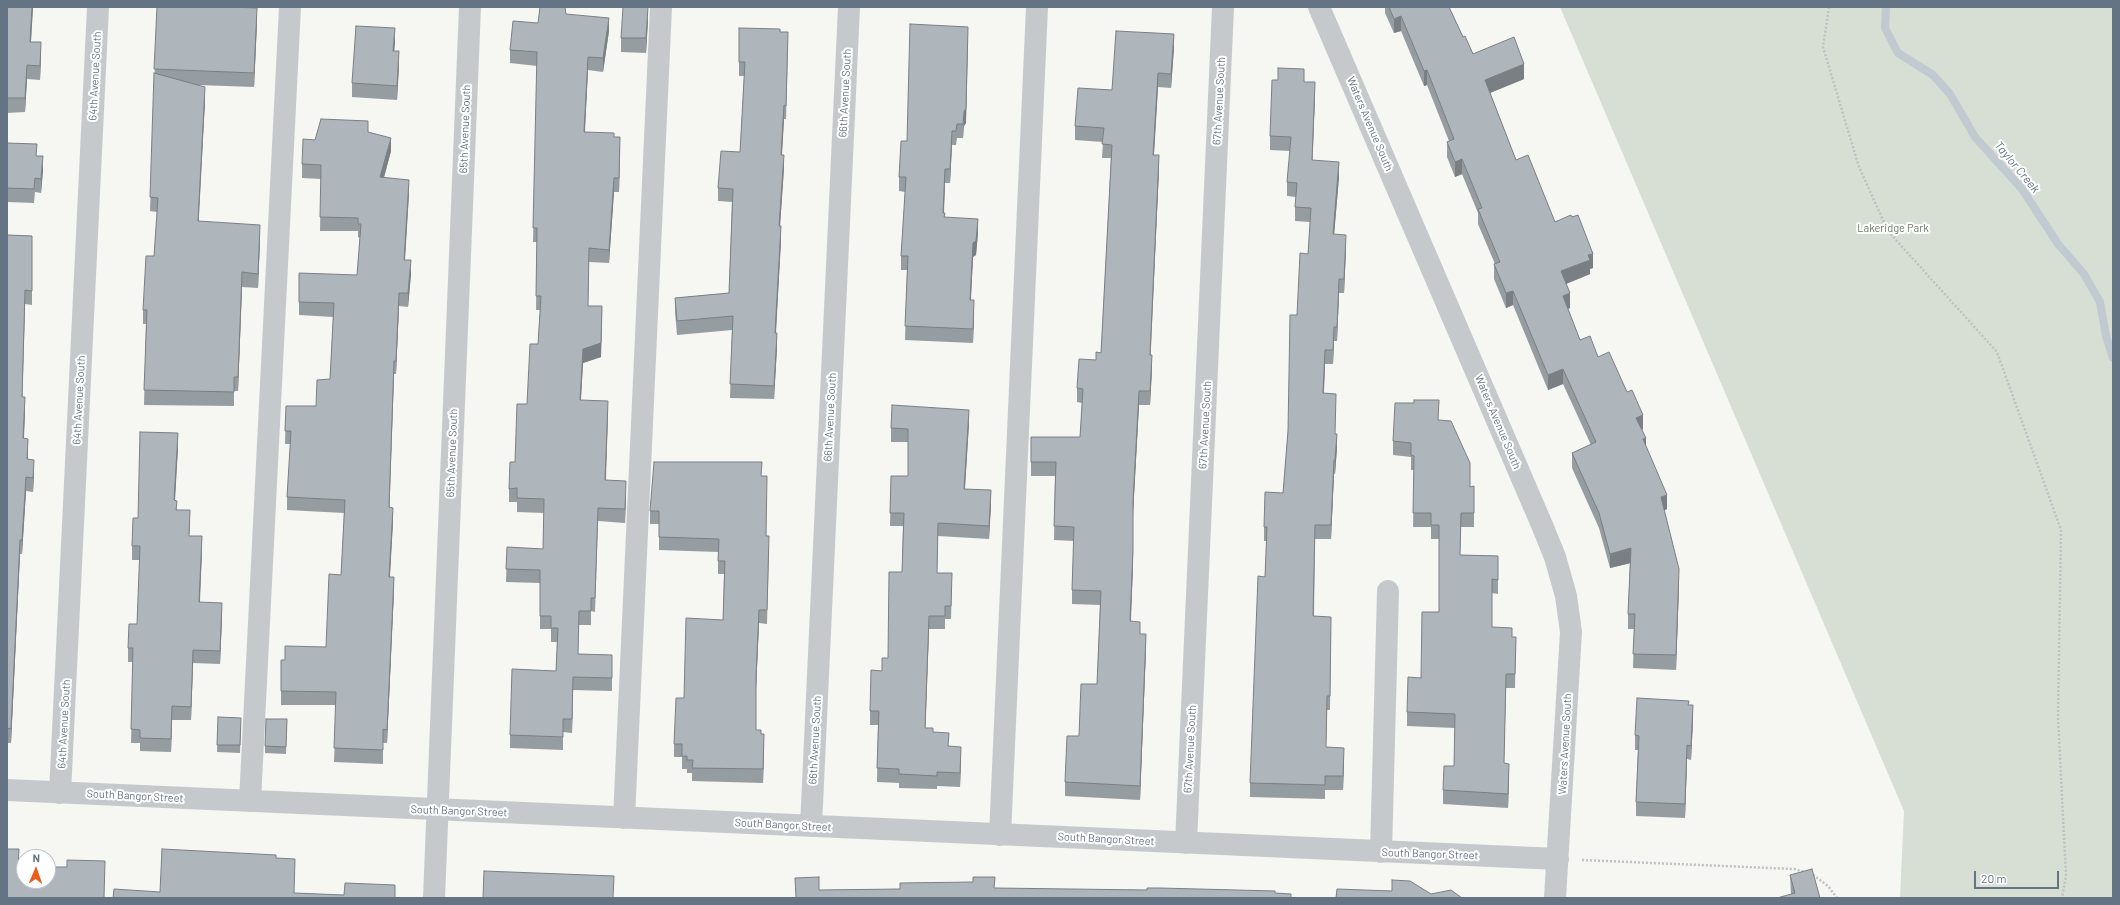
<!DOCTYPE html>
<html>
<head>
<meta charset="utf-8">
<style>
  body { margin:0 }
  #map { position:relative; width:2120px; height:905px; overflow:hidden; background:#f6f6f3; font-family:Barlow,sans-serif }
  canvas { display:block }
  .frame { position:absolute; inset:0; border:8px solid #647485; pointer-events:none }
  .north { position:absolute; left:16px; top:849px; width:40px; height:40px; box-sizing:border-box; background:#fff; border:1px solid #c1c7ce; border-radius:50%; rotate:2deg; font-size:11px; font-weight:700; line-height:16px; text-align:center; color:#647485 }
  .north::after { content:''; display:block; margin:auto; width:14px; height:18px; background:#ec5d1d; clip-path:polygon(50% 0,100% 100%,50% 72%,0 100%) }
  .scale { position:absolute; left:1974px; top:871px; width:85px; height:18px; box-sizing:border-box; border:2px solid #647485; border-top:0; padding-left:5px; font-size:12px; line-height:14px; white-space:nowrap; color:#647485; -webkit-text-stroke:3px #fff; paint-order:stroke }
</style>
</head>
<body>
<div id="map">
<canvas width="2120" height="905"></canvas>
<div class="frame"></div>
<div class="north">N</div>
<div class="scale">20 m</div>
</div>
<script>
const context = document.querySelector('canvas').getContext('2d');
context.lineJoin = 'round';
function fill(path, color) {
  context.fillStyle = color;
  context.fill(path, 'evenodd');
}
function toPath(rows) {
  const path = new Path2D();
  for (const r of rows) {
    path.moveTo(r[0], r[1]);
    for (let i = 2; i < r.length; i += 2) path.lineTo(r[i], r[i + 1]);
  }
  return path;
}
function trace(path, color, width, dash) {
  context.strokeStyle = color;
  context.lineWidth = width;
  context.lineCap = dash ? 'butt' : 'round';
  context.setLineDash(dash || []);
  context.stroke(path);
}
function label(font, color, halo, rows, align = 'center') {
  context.font = font + ' Barlow,sans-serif';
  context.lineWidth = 4;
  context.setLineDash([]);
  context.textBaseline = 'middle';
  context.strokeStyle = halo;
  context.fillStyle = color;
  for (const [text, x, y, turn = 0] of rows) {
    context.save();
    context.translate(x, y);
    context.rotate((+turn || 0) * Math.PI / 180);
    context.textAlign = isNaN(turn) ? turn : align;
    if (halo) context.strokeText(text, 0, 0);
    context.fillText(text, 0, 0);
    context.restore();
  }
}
const green = toPath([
  [1560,7,2113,7,2113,898,1900,898,1904,811]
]);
const stream = toPath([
  [1886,7,1885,28,1898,53,1933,75,1950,94,1975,137,2022,189,2058,244,2084,274,2100,302,2106,336,2113,358]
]);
const path = toPath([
  [1829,7,1823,47,1859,167,1888,231,1997,352,2061,530,2058,717,2066,876,2062,898],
  [1582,860,1794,869,1804,872],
  [1813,875,1828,886,1837,898]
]);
const minor = toPath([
  [1319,7,1542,525,1555,557,1566,596,1571,632,1555,898],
  [7,790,1558,859],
  [60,793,98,7],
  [250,801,290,7],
  [624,818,661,7],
  [811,826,849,7],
  [1000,835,1037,7],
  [1186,843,1223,7],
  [1381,852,1388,591],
  [434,898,470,7]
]);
const wall = toPath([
  [7,7,33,7,31,42,41,56,40,80,27,79,25,112,7,113],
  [157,7,257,22,254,87,198,85,205,101,198,221,260,239,258,288,242,287,238,391,234,391,234,406,144,405,146,324,143,324,143,310,154,256,157,212,150,211],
  [1385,7,1449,7,1463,37,1473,54,1524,79,1490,93,1516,160,1555,222,1593,268,1590,269,1590,274,1566,284,1570,308,1568,309,1580,340,1598,357,1643,429,1642,430,1646,446,1667,509,1664,510,1679,584,1676,670,1633,668,1634,629,1628,629,1628,614,1630,563,1610,568,1599,528,1572,468,1572,453,1591,445,1563,384,1548,390,1513,305,1506,308,1494,279,1494,264,1495,264,1478,224,1478,213,1462,174,1455,177,1447,157,1447,142,1449,141,1427,85,1424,86,1401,31,1394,33,1385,13],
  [566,14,609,31,603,72,588,70,585,132,614,137,620,150,619,192,614,192,609,263,589,262,588,306,602,320,601,357,583,363,581,400,608,414,606,480,626,494,625,523,598,521,595,612,591,611,591,625,579,625,578,654,612,655,612,691,573,690,572,733,563,732,563,750,510,748,510,735,556,671,557,642,551,642,551,629,540,629,540,583,506,582,507,547,543,549,544,513,517,512,517,502,509,502,509,489,527,404,538,344,540,310,536,310,537,242,533,242,537,66,510,63,510,50,538,23],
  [648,20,646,53,621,52,621,38],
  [739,28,780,32,788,46,786,119,784,119,782,155,784,168,780,226,781,240,776,333,777,347,774,399,730,398,732,330,677,335,675,312,675,298,729,293,732,202,718,201,718,188,740,152,744,76,739,76],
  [968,41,966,123,964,126,963,138,957,138,956,145,952,145,950,183,945,183,944,213,945,217,978,233,976,255,973,257,971,300,974,314,973,343,905,340,907,270,901,270,901,256,905,192,899,191,899,177,907,141],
  [395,42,394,51,399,65,397,100,352,97,352,83],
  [1174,48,1171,88,1158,87,1154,155,1159,169,1150,355,1152,369,1150,405,1139,405,1133,513,1133,565,1131,621,1140,634,1146,648,1140,800,1065,796,1065,782,1079,736,1097,684,1100,605,1072,604,1072,590,1074,541,1054,540,1055,476,1031,476,1031,437,1080,437,1082,403,1077,402,1077,388,1096,360,1101,353,1111,158,1102,158,1103,142,1075,140,1075,126,1112,90],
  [1278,80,1304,82,1315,96,1312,160,1339,177,1334,234,1346,249,1344,293,1339,293,1337,341,1334,341,1333,364,1325,364,1324,393,1335,434,1337,448,1335,474,1334,474,1331,539,1315,539,1314,616,1331,631,1330,710,1327,710,1326,747,1344,762,1343,790,1325,790,1325,799,1250,797,1250,783,1265,577,1267,541,1264,541,1264,527,1283,493,1297,315,1308,254,1310,222,1295,221,1295,207,1296,197,1287,196,1287,182,1290,151,1270,150,1270,136],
  [368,132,391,151,384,178,409,193,405,260,411,274,408,307,399,306,396,374,394,374,389,507,393,521,390,577,394,590,387,743,383,743,383,764,334,762,336,705,281,705,281,660,285,660,326,647,341,575,344,513,287,510,287,497,291,444,285,444,286,406,316,406,330,379,333,317,299,315,299,302,357,275,360,238,358,237,358,231,320,231,321,179,302,178,302,164,315,140],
  [7,143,37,156,43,170,41,193,35,192,34,203,7,202],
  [7,235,32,236,32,305,25,304,22,397,25,411,24,439,28,453,28,459,34,474,33,492,26,491,22,554,20,554,11,743,7,743],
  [1439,420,1470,487,1474,486,1474,527,1461,527,1460,555,1498,556,1498,594,1492,593,1492,627,1512,637,1516,637,1515,688,1506,688,1504,763,1509,778,1508,808,1443,804,1443,790,1454,766,1455,728,1407,726,1407,712,1421,678,1439,612,1439,539,1431,539,1431,527,1413,527,1414,470,1411,470,1411,457,1393,455,1393,441],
  [969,423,965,489,991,504,989,539,938,536,937,573,952,587,951,619,945,619,945,629,929,629,925,728,933,732,949,746,961,760,960,787,937,786,937,789,899,788,899,783,877,782,878,725,870,725,870,711,882,671,888,658,902,572,903,526,890,526,891,476,908,476,908,442,891,442,891,428],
  [178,447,175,501,177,510,190,524,189,536,202,550,200,602,222,617,220,664,193,663,191,720,172,720,171,752,140,751,140,743,131,743,133,662,128,662,128,648,137,624,140,560,132,560,132,546,138,518],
  [761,476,766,536,769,549,767,624,759,623,756,689,756,730,761,734,764,747,763,783,692,781,692,773,687,773,687,769,682,769,682,757,674,757,674,744,684,698,723,620,724,574,718,574,718,552,659,550,659,524,650,524,650,511],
  [1689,705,1693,720,1691,760,1687,759,1685,818,1636,816,1636,802,1638,750,1635,750,1635,735],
  [218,717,241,725,240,753,217,752],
  [287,719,286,754,265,753,265,746],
  [1790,875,1820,898,1791,894]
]);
const shadedWall = toPath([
  [32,7,33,7,30,56,30,42],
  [648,7,648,20,646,53,646,38],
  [257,8,257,22,254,87,254,73],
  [1401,16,1401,31,1394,33,1394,19],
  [609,18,609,31,603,72,603,58],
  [968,27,966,123,964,126,963,138,964,112],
  [395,28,395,42,393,65,393,51],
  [1174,34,1174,48,1171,88,1171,74],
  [41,42,41,56,40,80,40,66],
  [399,51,399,65,397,100,397,86],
  [588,57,588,70,584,145,584,132],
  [1524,64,1524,79,1485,95,1485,80],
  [27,65,27,79,25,112,25,98],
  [1427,70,1427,85,1424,86,1424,71],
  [1158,73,1158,87,1153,169,1153,155],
  [1315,82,1315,96,1312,174,1312,160],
  [205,87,205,101,198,235,198,221],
  [784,105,784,119,781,168,781,155],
  [952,131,952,145,950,183,950,169],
  [620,137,620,150,619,192,619,178],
  [391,138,391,151,380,191,380,177],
  [784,155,784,168,779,240,779,226],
  [1159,155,1159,169,1150,369,1150,355],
  [43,156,43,170,41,193,41,179],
  [1462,159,1462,174,1455,177,1455,162],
  [1339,162,1339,177,1333,248,1333,234],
  [945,169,945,183,943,227,943,213],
  [614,178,614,192,609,263,609,250],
  [409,180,409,193,404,273,404,260],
  [978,219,978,233,976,255,973,257,970,314,970,300,973,243],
  [260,225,260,239,258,288,258,274],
  [781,226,781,240,775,347,775,333],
  [1346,235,1346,249,1344,293,1344,279],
  [1593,254,1593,268,1590,269,1590,274,1561,286,1561,271,1588,255],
  [411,260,411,274,408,307,408,293],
  [242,272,242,287,238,391,238,377],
  [1339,279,1339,293,1337,341,1337,327],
  [25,290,25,304,22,411,22,397],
  [1513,291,1513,305,1506,308,1506,293],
  [399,293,399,306,396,374,396,361],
  [1570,293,1570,308,1563,311,1563,296],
  [974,300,974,314,973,343,973,329],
  [602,306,601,357,583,363,580,413,580,400,583,349],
  [1334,327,1334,341,1333,364,1333,350],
  [777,333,777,347,774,399,774,386],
  [1325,350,1325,364,1323,407,1323,393],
  [1152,355,1152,369,1150,405,1150,391],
  [394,361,394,374,389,521,389,507],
  [1563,369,1563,384,1548,390,1548,375],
  [1139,391,1139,405,1133,515,1133,501],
  [25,397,25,411,23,453,23,438],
  [608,401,608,414,605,493,605,480],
  [969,410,969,423,964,502,964,489],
  [1643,415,1643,429,1636,432,1636,418],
  [178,433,178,447,174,514,174,500],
  [1337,434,1337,448,1335,474,1335,460],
  [1646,438,1646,453,1643,439],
  [28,439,28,453,27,473,27,459],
  [34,460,34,474,33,492,33,478],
  [1334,460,1334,474,1331,539,1331,525],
  [26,477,26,491,22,554,22,540],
  [626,481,626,494,625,523,625,509],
  [991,490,991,504,989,539,989,526],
  [1667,495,1667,509,1661,512,1661,497],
  [393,508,393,521,389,590,389,577],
  [202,536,202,550,199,615,199,602],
  [20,540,20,554,11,743,11,729],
  [1631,548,1631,563,1610,568,1610,554],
  [1133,551,1133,565,1130,635,1130,621],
  [1679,569,1679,584,1676,670,1676,655],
  [394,577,394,590,387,743,387,730],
  [222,603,222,617,220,664,220,651],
  [759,610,759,623,756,689,756,676],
  [929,616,929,629,925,741,925,728],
  [1146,634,1146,648,1140,800,1140,786],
  [193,650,193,663,191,720,191,707],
  [573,677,573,690,572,733,572,719],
  [1693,705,1693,720,1691,760,1691,746],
  [172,706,172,720,171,752,171,739],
  [764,734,764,747,763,783,763,769],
  [1687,745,1687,759,1685,818,1685,804],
  [961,747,961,760,960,787,960,773],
  [1344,748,1344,762,1343,790,1343,776],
  [1509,764,1509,778,1508,808,1508,794]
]);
const building = toPath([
  [7,7,32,7,30,42,41,42,40,66,27,65,25,98,7,98,7,7],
  [157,7,230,7,257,8,254,73,154,69,157,7],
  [540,7,565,7,566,14,609,18,603,58,588,57,584,132,614,133,614,137,620,137,619,178,614,178,609,250,589,248,588,306,602,306,601,343,583,349,580,400,608,401,605,480,626,481,625,509,598,508,595,598,591,598,591,611,579,611,578,654,612,655,612,678,573,677,572,719,563,719,563,737,510,735,512,669,556,671,558,628,551,628,551,616,540,616,540,570,506,569,507,547,543,549,544,499,517,498,517,488,509,489,510,462,515,462,517,404,527,404,530,344,538,344,541,296,536,296,537,228,533,228,537,52,510,50,513,21,538,23,540,7],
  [623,7,648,7,646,38,621,38,623,7],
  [1389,7,1449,7,1463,37,1465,36,1473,54,1514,37,1524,64,1485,80,1516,160,1528,155,1555,222,1571,215,1572,217,1578,215,1593,254,1588,255,1590,260,1561,271,1570,293,1563,296,1580,340,1590,336,1598,357,1609,352,1627,392,1632,390,1643,415,1636,418,1646,438,1643,439,1667,495,1661,497,1679,569,1676,655,1633,654,1635,614,1628,614,1631,548,1610,554,1599,513,1572,453,1596,442,1563,369,1548,375,1513,291,1506,293,1494,264,1500,262,1478,209,1482,208,1462,159,1455,162,1447,142,1454,139,1427,70,1424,71,1401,16,1394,19,1389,7],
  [910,24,968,27,966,108,964,112,963,124,957,124,956,131,952,131,950,169,945,169,943,213,945,213,944,217,978,219,976,241,973,243,970,300,974,300,973,329,905,326,908,256,901,256,906,177,899,177,901,141,907,141,910,24],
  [356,26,395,28,393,51,399,51,397,86,352,83,356,26],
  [739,28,780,29,780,32,788,32,786,106,784,105,781,155,784,155,779,226,781,226,775,333,777,333,774,386,730,384,733,316,677,321,675,298,729,293,733,189,718,188,721,151,740,152,745,62,739,62,739,28],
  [1116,31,1174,34,1171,74,1158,73,1153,155,1159,155,1150,355,1152,355,1150,391,1139,391,1133,501,1133,551,1130,621,1140,622,1140,634,1146,634,1140,786,1065,782,1067,736,1079,736,1081,684,1097,684,1101,591,1072,590,1074,527,1054,526,1056,462,1031,462,1031,437,1080,437,1083,389,1077,388,1079,359,1096,360,1096,352,1101,353,1112,145,1102,144,1104,128,1075,126,1078,88,1112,90,1116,31],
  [1278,68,1304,69,1304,82,1315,82,1312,160,1339,162,1333,234,1346,235,1344,279,1339,279,1337,327,1334,327,1333,350,1325,350,1323,393,1336,394,1335,434,1337,434,1335,460,1334,460,1331,525,1315,525,1313,616,1331,617,1330,696,1327,696,1326,747,1344,748,1343,776,1325,776,1325,785,1250,783,1258,576,1265,577,1267,527,1264,527,1265,492,1283,493,1288,431,1290,315,1297,315,1300,253,1308,254,1311,208,1295,207,1297,183,1287,182,1291,137,1270,136,1272,80,1278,80,1278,68],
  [154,73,205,87,198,221,260,225,258,274,242,272,238,377,234,377,234,392,144,390,147,310,143,310,146,256,154,256,158,198,150,197,154,73],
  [321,119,368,121,368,132,391,138,380,177,409,180,404,260,411,260,408,293,399,293,396,361,394,361,389,507,393,508,389,577,394,577,387,730,383,729,383,750,334,748,336,692,281,691,281,660,285,660,285,646,326,647,329,574,341,575,345,500,287,497,291,431,285,431,286,406,316,406,317,380,330,379,334,303,299,302,299,273,357,275,361,224,358,224,358,218,320,217,321,165,302,164,303,139,315,140,321,119],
  [7,143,37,144,36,156,43,156,41,179,35,178,34,189,7,188,7,143],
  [7,235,32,236,32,291,25,290,22,397,25,397,23,438,28,439,27,459,34,460,33,478,26,477,22,540,20,540,11,729,7,728,7,235],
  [1414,400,1439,400,1438,420,1451,421,1470,463,1470,487,1474,486,1474,513,1461,513,1460,555,1498,556,1498,580,1492,579,1492,627,1512,628,1512,637,1516,637,1515,674,1506,674,1504,763,1509,764,1508,794,1443,790,1444,766,1454,766,1455,714,1407,712,1408,677,1421,678,1422,612,1439,612,1439,525,1431,525,1431,513,1413,513,1414,456,1411,455,1411,443,1393,441,1395,403,1414,403,1414,400],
  [892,405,969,410,964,489,991,490,989,526,938,523,937,573,952,573,951,606,945,606,945,616,929,616,925,728,933,728,933,732,949,733,948,746,961,747,960,773,937,772,937,776,899,774,899,769,877,768,879,711,870,711,871,670,882,671,882,658,888,658,889,572,902,572,904,513,890,513,891,476,908,476,908,429,891,428,892,405],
  [140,432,178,433,174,500,177,501,176,510,190,510,189,536,202,536,199,602,222,603,220,651,193,650,191,707,172,706,171,739,140,738,140,730,131,729,133,648,128,648,129,624,137,624,140,546,132,546,133,518,138,518,140,432],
  [654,462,762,462,761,476,767,476,766,536,769,536,767,610,759,610,756,676,756,730,761,730,761,734,764,734,763,769,692,768,693,760,687,760,687,756,682,756,682,744,674,744,676,698,684,698,686,618,723,620,725,561,718,561,719,539,659,537,659,511,650,511,654,462],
  [1637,698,1689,701,1688,705,1693,705,1691,746,1687,745,1685,804,1636,802,1639,736,1635,735,1637,698],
  [218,717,241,718,240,745,217,745,218,717],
  [266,719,287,719,286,747,265,746,266,719],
  [7,849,19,849,18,867,24,867,24,881,48,881,48,867,67,867,67,860,105,861,104,898,7,898,7,849],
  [162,849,276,855,276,858,295,859,294,893,344,895,345,883,395,885,395,898,113,898,114,889,160,892,162,849],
  [1812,869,1820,898,1777,898,1795,893,1790,875,1812,869],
  [484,871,614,876,613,898,483,898,484,871],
  [819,877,819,890,900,889,900,883,973,882,973,877,995,877,994,888,1147,890,1147,888,1160,888,1275,891,1275,893,1291,894,1291,898,796,898,795,878,819,877],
  [1392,880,1410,881,1431,894,1451,890,1462,898,1336,898,1337,889,1392,891,1392,880]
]);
const streetNames = [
  ["64th Avenue South",95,76,-87],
  ["66th Avenue South",845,93,-87],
  ["67th Avenue South",1219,101,-87],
  ["Waters Avenue South",1370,124,67],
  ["65th Avenue South",465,129,-88],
  ["64th Avenue South",79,400,-87],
  ["66th Avenue South",830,417,-87],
  ["Waters Avenue South",1498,422,67],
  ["67th Avenue South",1205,425,-87],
  ["65th Avenue South",452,453,-88],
  ["64th Avenue South",64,724,-87],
  ["66th Avenue South",815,740,-87],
  ["Waters Avenue South",1565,744,-87],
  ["67th Avenue South",1190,749,-87],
  ["South Bangor Street",135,796,3],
  ["South Bangor Street",459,811,2],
  ["South Bangor Street",783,825,3],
  ["South Bangor Street",1106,839,3],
  ["South Bangor Street",1430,854,2]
];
const parkNames = [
  ["Lakeridge Park",1893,228]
];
const waterNames = [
  ["Taylor Creek",2017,167,50]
];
fill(green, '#d7ded3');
trace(stream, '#c0cad0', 8);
trace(path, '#bfc1c3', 2.5, [2, 2]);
trace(minor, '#c6c9cc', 22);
fill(wall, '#969da1');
fill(shadedWall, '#7a7f83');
fill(building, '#afb6bb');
trace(building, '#7a7f83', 1);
label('11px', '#647485', '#fff', streetNames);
label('11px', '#667c63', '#fff', parkNames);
label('italic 12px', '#5f7682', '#fff', waterNames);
</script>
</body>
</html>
